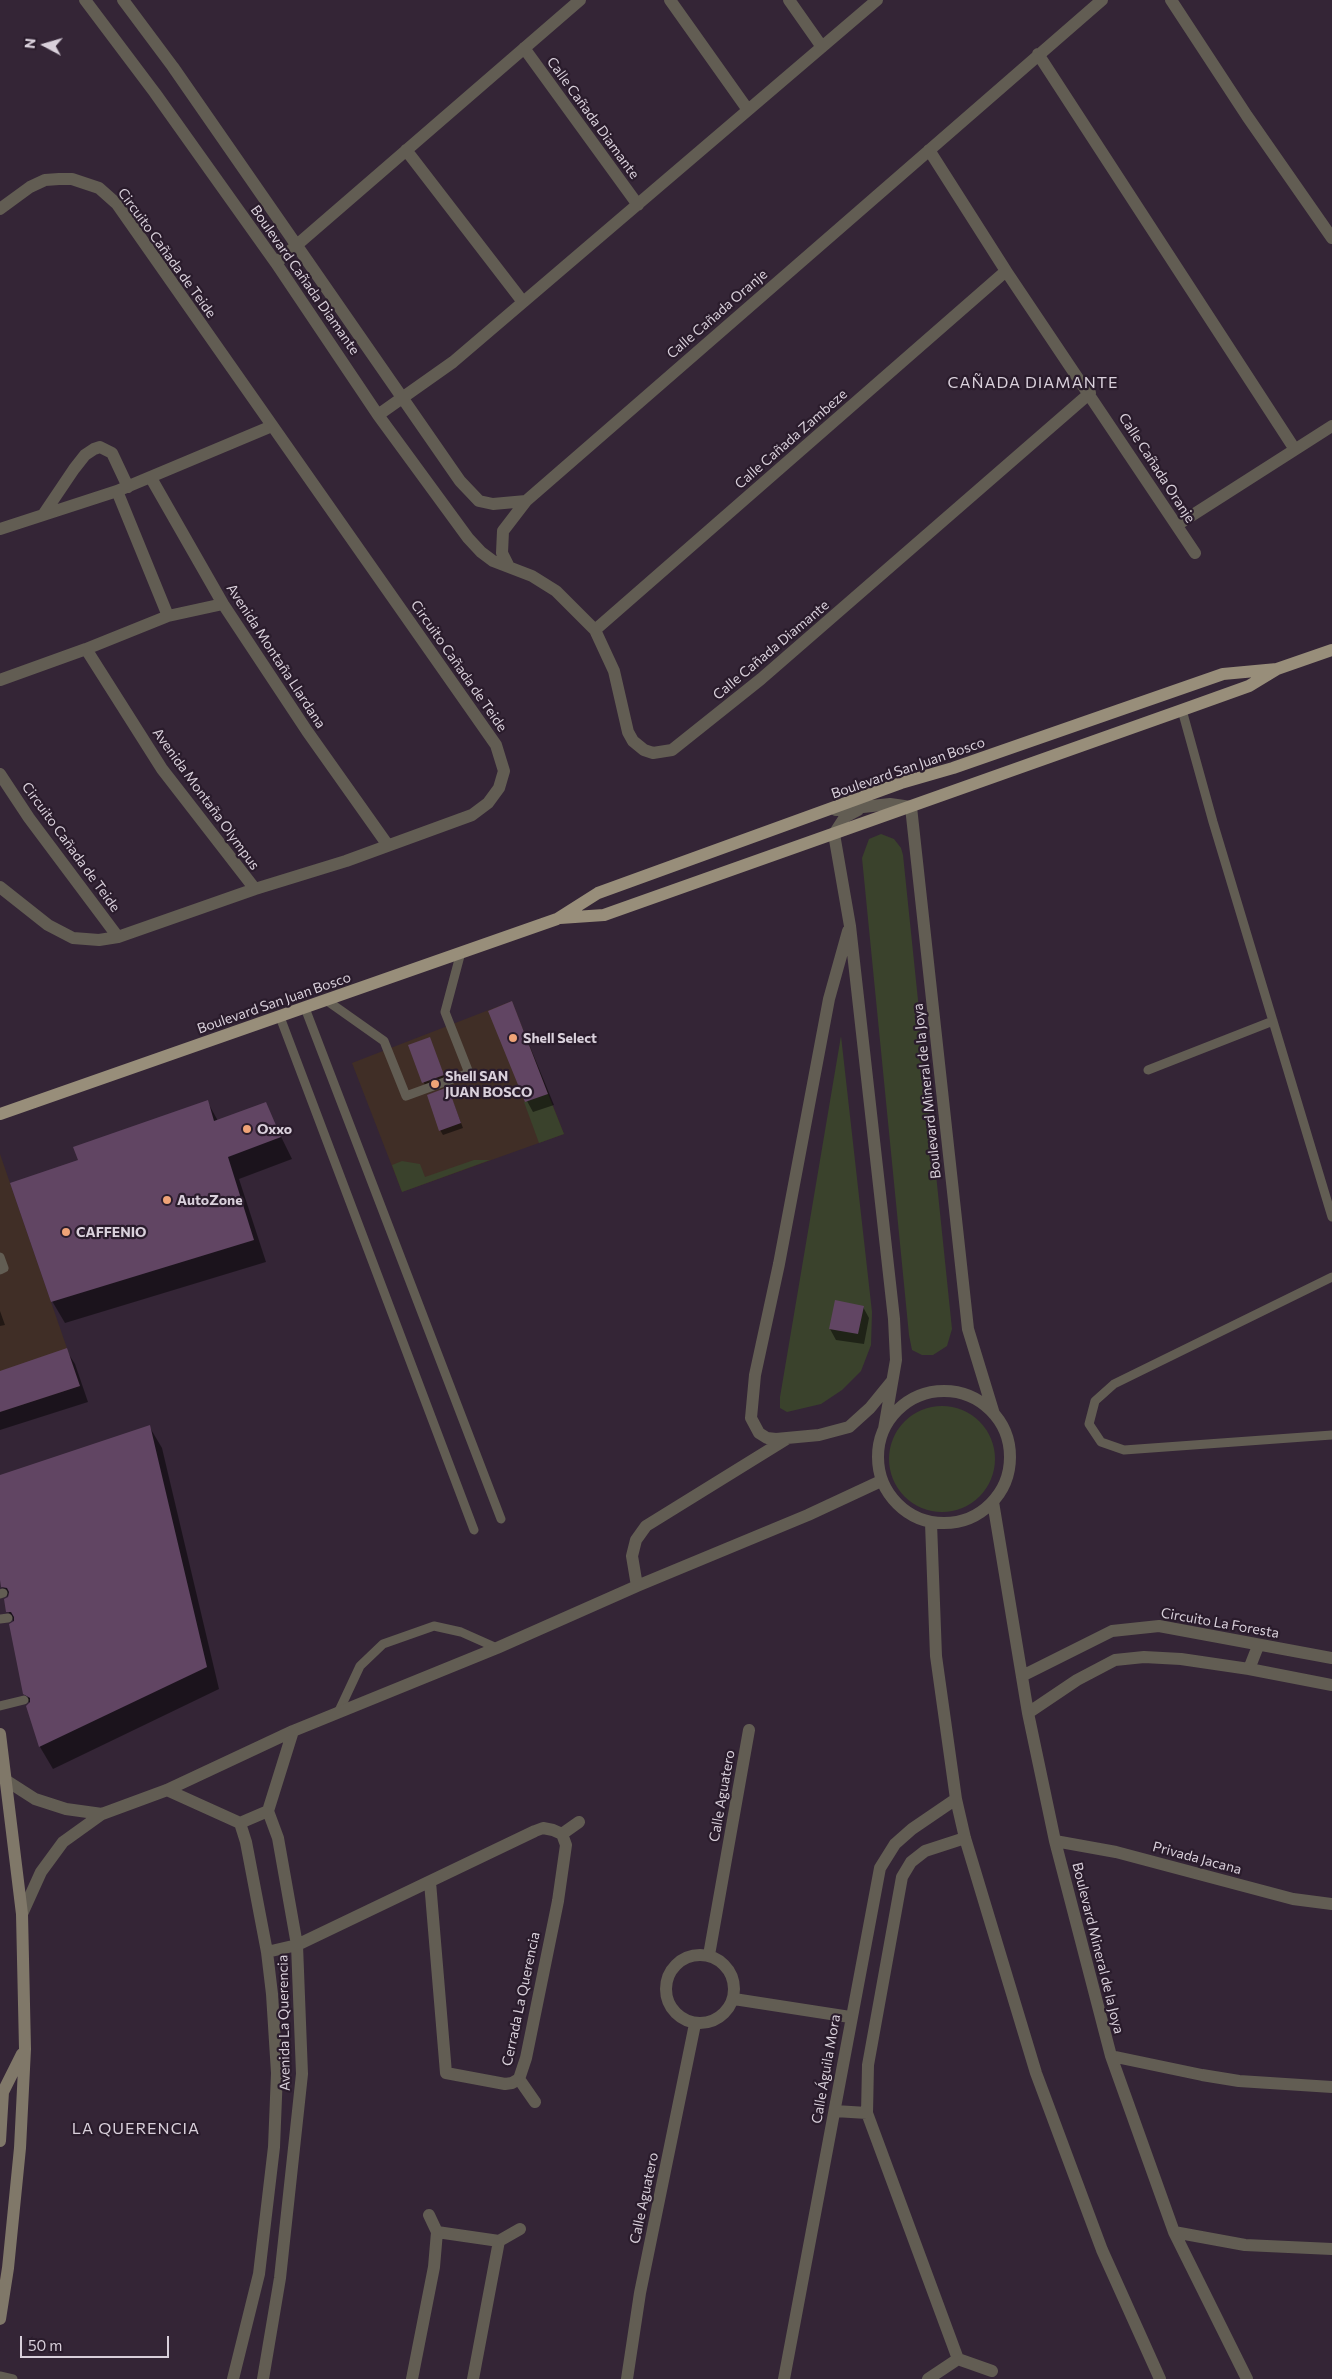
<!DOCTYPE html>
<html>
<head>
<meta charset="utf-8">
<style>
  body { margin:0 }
  #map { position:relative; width:1332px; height:2379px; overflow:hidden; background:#342536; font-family:Commissioner,sans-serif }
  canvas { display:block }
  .north { position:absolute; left:20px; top:20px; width:50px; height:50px; -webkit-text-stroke:4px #2a1c2c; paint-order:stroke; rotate:276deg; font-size:14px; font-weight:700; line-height:20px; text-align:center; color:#d9d0db }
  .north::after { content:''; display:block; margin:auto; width:18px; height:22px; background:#d9d0db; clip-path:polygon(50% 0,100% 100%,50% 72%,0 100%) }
  .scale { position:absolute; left:20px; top:2336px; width:149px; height:22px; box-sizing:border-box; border:2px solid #d9d0db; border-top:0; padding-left:6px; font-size:15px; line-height:18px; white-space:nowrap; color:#d9d0db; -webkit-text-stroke:4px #2a1c2c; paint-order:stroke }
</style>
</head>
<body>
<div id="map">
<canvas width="1332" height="2379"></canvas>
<div class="north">N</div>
<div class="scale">50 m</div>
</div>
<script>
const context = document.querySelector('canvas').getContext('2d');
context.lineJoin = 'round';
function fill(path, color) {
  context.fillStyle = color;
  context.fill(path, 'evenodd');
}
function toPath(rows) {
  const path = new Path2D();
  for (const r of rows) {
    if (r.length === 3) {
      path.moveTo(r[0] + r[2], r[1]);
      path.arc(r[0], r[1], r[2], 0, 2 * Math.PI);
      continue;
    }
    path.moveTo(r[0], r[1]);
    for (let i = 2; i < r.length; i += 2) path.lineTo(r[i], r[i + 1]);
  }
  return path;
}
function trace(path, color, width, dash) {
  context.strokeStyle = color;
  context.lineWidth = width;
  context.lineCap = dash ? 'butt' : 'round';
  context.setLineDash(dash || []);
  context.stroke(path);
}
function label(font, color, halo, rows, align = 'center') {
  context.font = font + ' Commissioner,sans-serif';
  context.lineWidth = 4.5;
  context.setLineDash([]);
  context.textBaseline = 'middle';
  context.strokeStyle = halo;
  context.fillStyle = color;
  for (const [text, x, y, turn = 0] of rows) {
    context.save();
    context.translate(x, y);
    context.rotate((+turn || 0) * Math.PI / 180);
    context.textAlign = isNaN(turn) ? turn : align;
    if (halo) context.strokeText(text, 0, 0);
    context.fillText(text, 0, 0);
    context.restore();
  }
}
const commercial = toPath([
  [512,1001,564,1134,402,1192,352,1063],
  [0,1154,80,1386,0,1412]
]);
const green = toPath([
  [881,834,894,839,901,848,903,855,952,1329,947,1346,933,1355,922,1355,912,1350,909,1335,862,858,869,839],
  [841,1036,872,1312,871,1345,861,1371,842,1390,821,1404,787,1412,780,1408,780,1397],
  [548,1094,564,1134,539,1143,524,1102],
  [474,1160,490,1160,402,1192,392,1165,402,1161,420,1164,425,1177],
  [942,1459,53]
]);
const shadow = toPath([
  [512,1003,554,1105,533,1112,527,1101],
  [429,1038,446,1081,426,1088,410,1046],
  [448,1089,463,1128,443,1135,440,1130],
  [207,1101,218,1121,265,1104,292,1159,239,1179,266,1262,65,1323,52,1301,80,1160],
  [836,1302,863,1307,869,1318,864,1344,836,1340,830,1329],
  [0,1311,5,1325,0,1326],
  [66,1350,75,1364,88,1402,0,1430,0,1373],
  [149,1426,162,1448,219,1689,53,1769,40,1747,27,1706,30,1704,24,1693,14,1622,8,1611,9,1598,2,1587,0,1574,0,1477]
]);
const building = toPath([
  [512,1001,548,1094,525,1102,488,1011],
  [430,1037,444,1075,422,1083,408,1045],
  [448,1087,461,1123,439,1131,427,1095],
  [208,1100,214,1121,266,1102,281,1137,228,1157,254,1240,51,1302,10,1183,78,1160,73,1147],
  [835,1300,864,1306,858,1334,829,1329],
  [67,1348,80,1386,0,1412,0,1371],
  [150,1425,207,1667,39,1747,26,1706,30,1702,30,1698,23,1694,9,1624,14,1621,14,1617,11,1612,6,1612,4,1599,8,1597,9,1592,7,1588,1,1587,0,1580,0,1475]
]);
const service = toPath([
  [1182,710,1213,822,1332,1217],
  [326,1000,384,1041,406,1096,469,1073,445,1012,461,952],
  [305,1008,501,1519],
  [280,1017,474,1530],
  [1148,1070,1273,1021],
  [0,1257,4,1268,0,1270],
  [1332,1277,1114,1384,1095,1401,1089,1424,1101,1442,1124,1450,1332,1435],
  [0,1594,3,1593],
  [0,1619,8,1618],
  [0,1706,24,1700],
  [338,1713,360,1666,383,1644,434,1626,461,1632,497,1648],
  [0,2376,13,2379]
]);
const minor = toPath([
  [85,0,155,93,276,263,378,415,468,538,481,552,493,561,532,576,556,591,595,630,614,671,628,732,633,741,644,750,653,753,672,750,761,679,1090,393],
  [123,0,173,67,460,481,479,501,493,504,526,501],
  [670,0,748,110],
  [789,0,822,47],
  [1171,0,1247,116,1332,238],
  [524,48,638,205],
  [1038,54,1294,448],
  [406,150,523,302],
  [929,150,1006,271,1195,553],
  [0,209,30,187,45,180,59,179,72,179,99,188,117,204,496,745,504,771,499,788,488,803,472,815,346,861,255,889,118,937,99,940,73,938,48,925,0,887],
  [276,263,580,0],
  [378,415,453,362,877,0],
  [151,478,223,604,307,731,387,844],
  [117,491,168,616],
  [43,515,74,469,85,455,94,449,100,447,112,453,128,487],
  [1177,525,1332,426],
  [0,529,117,491,272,426],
  [508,565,502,553,503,531,526,501,1102,0],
  [595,630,1006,271],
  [86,649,162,769,255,889],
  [0,680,86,649,168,616,223,604],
  [0,774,29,818,118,937],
  [836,810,890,804,911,807,968,1329,994,1414],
  [858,810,845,817,834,834,850,926,894,1319,896,1360,884,1429],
  [848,931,829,999,779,1264,755,1375,751,1418,759,1433,767,1438,776,1439,819,1435,849,1427,870,1408,892,1381],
  [944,1457,66],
  [993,1502,1028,1713,1055,1841,1111,2056,1174,2232,1247,2379],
  [931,1523,936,1656,956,1799,965,1838,1036,2073,1102,2250,1160,2379],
  [637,1586,632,1556,636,1540,646,1526,785,1440],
  [1249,1669,1258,1646],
  [1022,1676,1112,1631,1159,1626,1332,1658],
  [1028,1713,1077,1680,1115,1660,1144,1657,1181,1659,1249,1669,1332,1685],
  [7,1781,35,1799,66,1809,102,1814],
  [167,1790,240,1823,246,1842,267,1952,272,1994,277,2073,274,2147,259,2274,233,2379],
  [240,1823,268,1811],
  [562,1834,579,1822],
  [1055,1841,1116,1852,1293,1899,1332,1904],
  [430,1882,446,2073],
  [22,1914,41,1872,63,1842,102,1814,167,1790,293,1731,497,1648,637,1586,808,1515,881,1481],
  [267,1952,297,1945,535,1831,543,1828,553,1830,562,1834,566,1845,558,1901,526,2058,519,2079,512,2083,505,2084,446,2073],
  [700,1989,34],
  [709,1955,749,1730],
  [734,1999,850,2017],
  [1111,2056,1202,2075,1239,2081,1332,2087],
  [519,2079,535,2102],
  [835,2111,867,2113],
  [437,2232,499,2241],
  [1174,2232,1245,2245,1332,2249],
  [499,2241,520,2229],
  [958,2359,867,2113,868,2065,902,1877,911,1862,925,1851,965,1838],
  [958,2359,992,2371],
  [263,2379,280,2278,302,2074,297,1945,278,1838,268,1811,293,1731],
  [412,2379,434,2267,437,2232,429,2215],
  [473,2379,499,2241],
  [627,2379,640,2293,695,2024],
  [784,2379,880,1868,895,1844,912,1829,956,1799],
  [928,2379,958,2359]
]);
const secondary = toPath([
  [0,1734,22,1914,25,2049,20,2148,8,2268,0,2319],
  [0,2141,3,2092,22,2054]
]);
const primary = toPath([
  [560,918,604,915,1182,710,1249,686,1277,669,1332,650],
  [0,1114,557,919,598,893,901,783,953,768,1223,674,1277,669]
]);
const markers = [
  [513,1038,5,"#efa377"],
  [435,1084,5,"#efa377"],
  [247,1129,5,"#efa377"],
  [167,1200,5,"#efa377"],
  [66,1232,5,"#efa377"]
];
const streetNames = [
  ["Calle Cañada Diamante",593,118,54],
  ["Circuito Cañada de Teide",167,253,54],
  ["Boulevard Cañada Diamante",305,280,55],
  ["Calle Cañada Oranje",717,314,-41],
  ["Calle Cañada Zambeze",791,439,-41],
  ["Calle Cañada Oranje",1157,468,57],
  ["Calle Cañada Diamante",771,650,-40],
  ["Avenida Montaña Llardana",276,656,57],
  ["Circuito Cañada de Teide",459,666,55],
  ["Boulevard San Juan Bosco",908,768,-19],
  ["Avenida Montaña Olympus",206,799,54],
  ["Circuito Cañada de Teide",71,847,54],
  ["Boulevard San Juan Bosco",274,1003,-19],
  ["Boulevard Mineral de la Joya",927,1091,-96],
  ["Circuito La Foresta",1220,1623,10],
  ["Calle Aguatero",722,1796,-80],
  ["Privada Jacana",1197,1858,15],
  ["Boulevard Mineral de la Joya",1098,1948,76],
  ["Cerrada La Querencia",521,1999,-78],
  ["Avenida La Querencia",284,2023,-91],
  ["Calle Águila Mora",826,2069,-80],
  ["Calle Aguatero",644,2198,-78]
];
const poiNames = [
  ["Shell Select",523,1038],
  ["Shell SAN",445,1076],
  ["JUAN BOSCO",445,1092],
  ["Oxxo",257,1129],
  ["AutoZone",177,1200],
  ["CAFFENIO",76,1232]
];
const quarterNames = [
  ["CAÑADA DIAMANTE",1033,383],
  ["LA QUERENCIA",136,2129]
];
fill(commercial, '#402e26');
fill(green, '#3a422c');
fill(shadow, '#0007');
fill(building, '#614563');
trace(service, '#625d53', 9);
trace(minor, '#625d53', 12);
trace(secondary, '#807869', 12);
trace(primary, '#988e7a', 12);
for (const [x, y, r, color] of markers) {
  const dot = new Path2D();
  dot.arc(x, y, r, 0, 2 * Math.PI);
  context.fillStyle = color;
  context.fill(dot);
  trace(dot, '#2a1c2c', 2);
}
label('14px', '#d9d0db', '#2a1c2c', streetNames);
label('bold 14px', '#d9d0db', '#2a1c2c', poiNames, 'left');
context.letterSpacing = '1px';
label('16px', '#d9d0db', '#2a1c2c', quarterNames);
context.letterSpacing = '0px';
</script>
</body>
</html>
